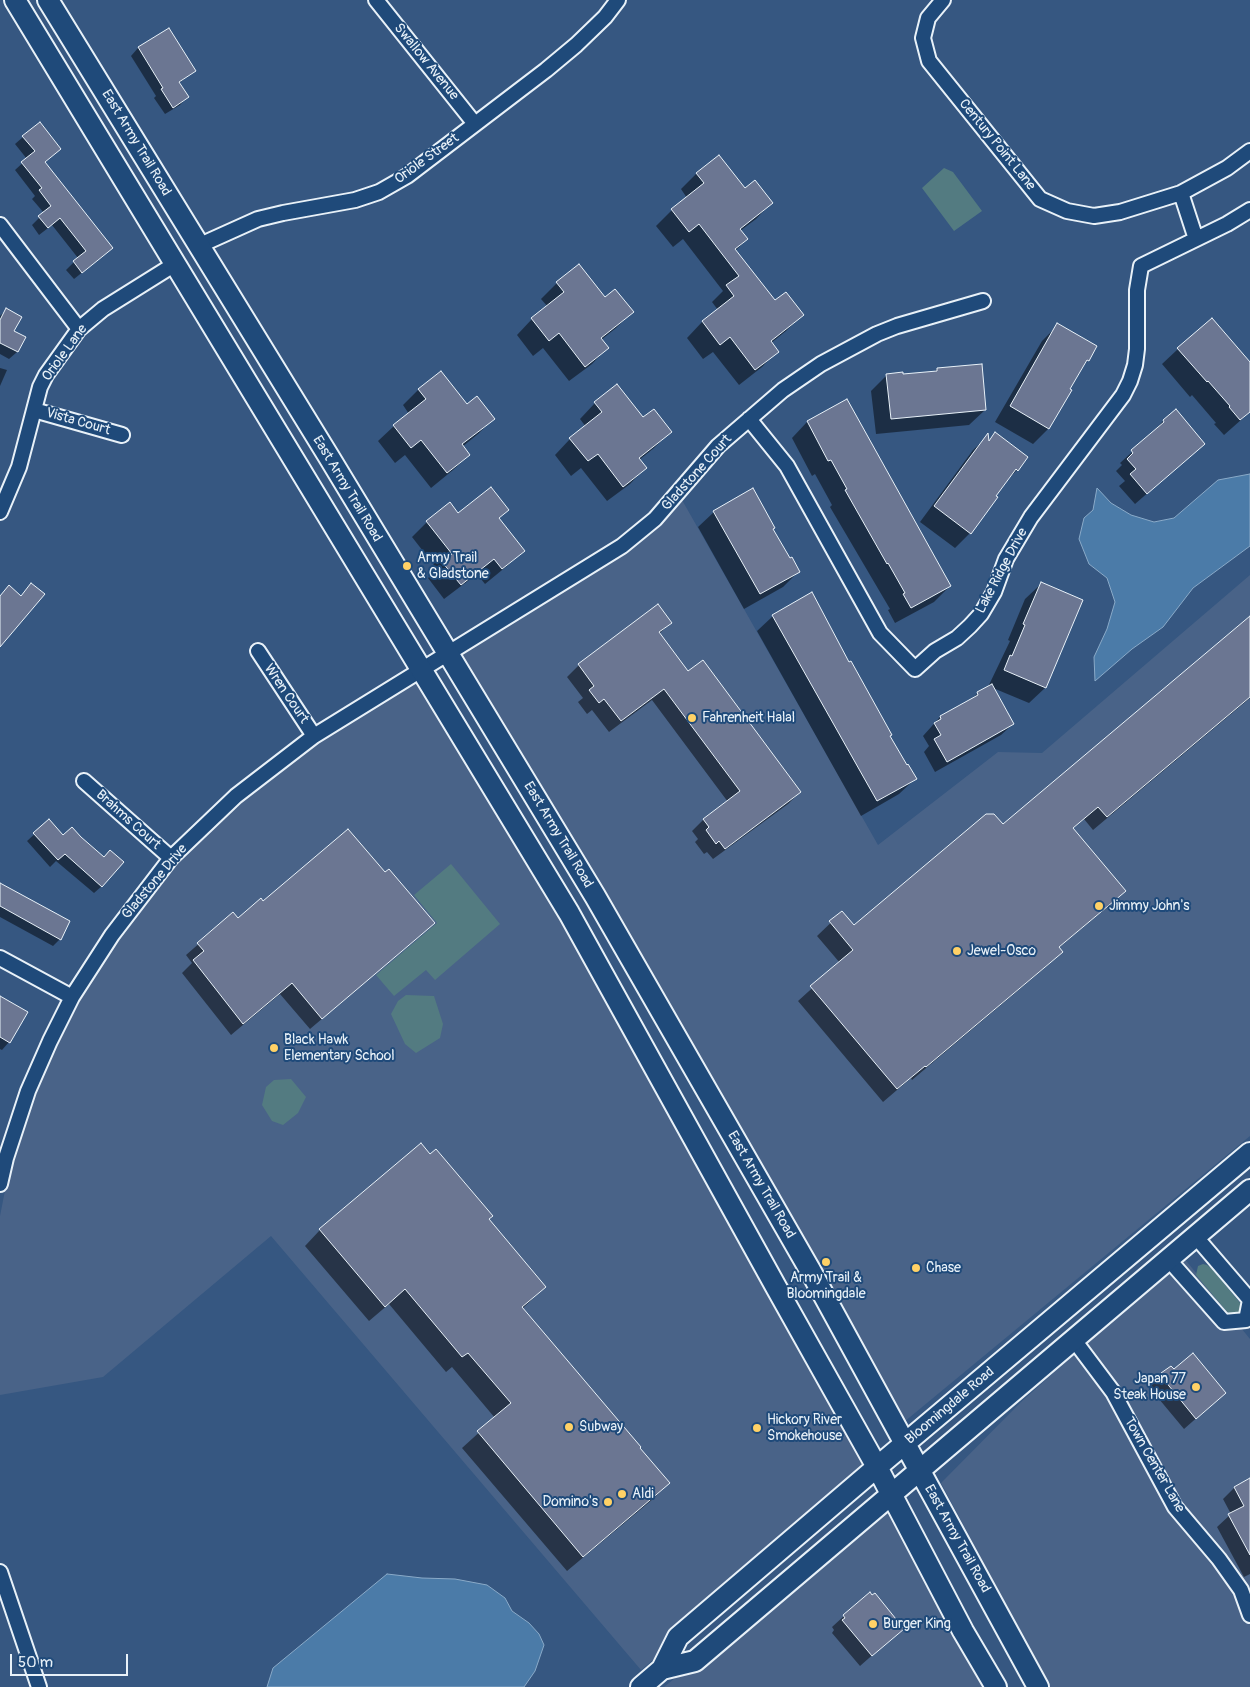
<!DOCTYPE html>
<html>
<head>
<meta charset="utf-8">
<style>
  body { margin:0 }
  #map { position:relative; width:1250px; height:1687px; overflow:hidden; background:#365781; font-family:Pangolin,sans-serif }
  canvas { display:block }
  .scale { position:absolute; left:10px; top:1654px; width:118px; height:22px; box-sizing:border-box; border:2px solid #e8f1f8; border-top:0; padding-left:6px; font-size:15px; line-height:18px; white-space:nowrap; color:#e8f1f8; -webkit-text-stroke:4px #1f4a7a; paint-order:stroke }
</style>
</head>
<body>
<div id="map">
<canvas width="1250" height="1687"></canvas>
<div class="scale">50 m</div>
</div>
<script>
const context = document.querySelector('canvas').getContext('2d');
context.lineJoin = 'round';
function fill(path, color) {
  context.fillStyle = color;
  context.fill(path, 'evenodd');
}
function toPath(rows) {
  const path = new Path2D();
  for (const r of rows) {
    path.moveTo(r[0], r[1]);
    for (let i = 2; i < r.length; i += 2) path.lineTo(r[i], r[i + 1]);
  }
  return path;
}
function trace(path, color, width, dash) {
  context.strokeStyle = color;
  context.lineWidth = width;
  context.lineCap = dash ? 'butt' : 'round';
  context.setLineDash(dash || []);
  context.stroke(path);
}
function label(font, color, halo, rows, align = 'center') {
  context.font = font + ' Pangolin,sans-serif';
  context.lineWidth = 4;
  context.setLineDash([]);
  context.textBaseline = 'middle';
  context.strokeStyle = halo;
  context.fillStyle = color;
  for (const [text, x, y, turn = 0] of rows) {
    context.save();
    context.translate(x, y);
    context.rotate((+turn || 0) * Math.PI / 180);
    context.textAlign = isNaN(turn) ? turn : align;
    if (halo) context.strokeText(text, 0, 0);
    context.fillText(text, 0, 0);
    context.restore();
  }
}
const built = toPath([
  [682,500,878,845,998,752,1042,753,1250,575,1250,1136,904,1422,457,656,631,547],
  [421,676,592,964,873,1474,641,1670,271,1236,103,1377,0,1395,0,1216,11,1160,37,1088,73,1009,119,936,175,863,239,803,318,741],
  [1183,1257,1250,1339,1250,1687,1050,1687,941,1483,1021,1402],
  [889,1505,990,1687,664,1687]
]);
const green = toPath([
  [944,168,953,172,982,211,954,231,922,188],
  [451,864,500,924,435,980,426,970,394,996,376,975,437,923,414,895],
  [406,995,434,996,443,1024,440,1038,416,1053,405,1044,391,1014,398,1001],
  [291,1079,306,1097,298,1113,283,1125,272,1121,262,1105,266,1087,274,1080],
  [1203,1264,1207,1265,1212,1269,1241,1304,1239,1312,1234,1314,1229,1314,1196,1275,1198,1266]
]);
const water = toPath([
  [1250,474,1250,546,1193,588,1163,627,1132,649,1095,681,1094,657,1107,629,1115,602,1107,578,1089,564,1079,539,1084,518,1093,510,1097,488,1111,503,1131,515,1154,522,1174,518,1218,480,1250,474],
  [387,1574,422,1578,455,1579,487,1585,505,1598,512,1611,529,1623,539,1634,544,1645,535,1671,524,1687,267,1687,273,1668,387,1574]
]);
const shadow = toPath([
  [168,30,194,71,179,83,187,97,180,105,165,114,154,98,156,96,131,56,138,48],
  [23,137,60,149,44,163,104,255,74,279,66,270,78,258,52,225,39,235,32,225,44,213,32,199,35,196,15,170,27,159,15,144],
  [719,157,744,190,771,203,756,219,740,231,747,239,735,251,775,302,802,315,786,331,771,343,777,351,762,367,739,385,713,352,703,359,687,338,702,322,718,310,712,302,723,291,683,239,673,247,656,226,672,210,687,198,681,189,696,174],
  [557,283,605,299,632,312,616,328,601,340,607,348,592,364,569,381,543,348,533,356,517,335,532,319,548,307,541,299],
  [6,310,13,331,24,338,17,352,9,359,0,354,0,316],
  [1058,325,1088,360,1082,367,1048,429,1033,444,995,422,1042,341],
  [1178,349,1250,364,1250,412,1224,435,1214,424,1216,423,1192,395,1190,397,1162,364],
  [0,368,7,370,0,386],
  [937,369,985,410,969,425,876,434,871,391,887,375,902,375,934,372],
  [441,372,466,405,493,419,478,434,462,447,469,455,453,470,431,488,405,455,395,463,378,441,394,426,409,414,403,405,418,390],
  [846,401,950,586,934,602,895,623,888,610,890,609,830,507,832,505,815,474,812,476,792,438,807,422],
  [595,403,670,432,654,448,639,460,645,468,630,484,607,501,581,468,571,476,555,455,570,439,586,427,580,419],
  [1163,421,1204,444,1135,504,1119,486,1125,481,1116,471,1122,465,1120,463,1153,433],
  [995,434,1017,470,1007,480,970,533,955,548,920,522,973,450,988,436,988,441],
  [507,510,498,519,523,551,507,566,485,584,477,574,444,599,428,578,437,569,412,537,427,522],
  [714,512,772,529,798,572,783,587,744,609,698,527],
  [1041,584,1081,601,1045,688,1029,703,993,688,1013,724,1001,735,935,772,924,752,929,746,923,736,940,717,971,700,978,693,988,687,1010,641,1008,640,1025,599],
  [773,616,889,736,915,779,899,794,861,816,757,631],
  [1250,618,1250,698,1093,830,1084,819,1072,829,1111,904,1058,948,1062,952,1048,965,912,1080,911,1078,883,1102,798,1001,840,963,817,936,842,912,854,927,1003,826],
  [670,623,659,634,688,673,800,792,788,804,713,859,707,852,704,854,695,842,698,839,692,831,703,820,728,802,652,700,609,732,592,710,587,714,578,702,583,698,567,677,579,665],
  [49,821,102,886,94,893,56,861,50,867,27,841],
  [0,885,60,939,53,946,0,917],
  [263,903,422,934,310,1029,280,994,231,1035,182,973,192,963,186,955,233,914,238,920],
  [0,998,9,1042,2,1050,0,1049],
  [488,1219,545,1287,522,1309,668,1483,653,1499,567,1571,462,1448,495,1418,452,1367,446,1372,389,1304,369,1321,305,1246,320,1230],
  [1162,1374,1225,1393,1184,1429,1154,1393,1155,1392,1151,1386],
  [1250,1479,1250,1574,1244,1577,1217,1527,1231,1514,1223,1499,1234,1488],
  [844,1616,902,1629,860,1666,832,1633,834,1630,832,1627]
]);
const building = toPath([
  [169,28,196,71,179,82,189,97,173,108,161,89,163,88,138,47,169,28],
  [40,122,61,149,45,162,113,248,82,273,73,261,86,251,60,218,48,228,38,216,51,206,39,190,42,188,21,162,35,151,22,136,40,122],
  [719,155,745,188,755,180,773,203,740,229,748,239,735,249,775,300,786,292,804,315,771,341,779,352,755,370,730,337,720,345,702,321,734,296,726,285,739,276,699,224,689,232,671,209,704,183,696,173,719,155],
  [579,264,605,297,615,289,634,312,601,338,609,348,585,367,559,333,549,341,531,318,564,292,556,282,579,264],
  [6,308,22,317,14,331,26,337,18,352,0,343,0,320,6,308],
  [1212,318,1250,362,1250,412,1240,420,1229,407,1230,406,1208,381,1207,382,1177,348,1212,318],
  [1057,323,1097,346,1089,361,1087,360,1070,389,1072,390,1049,429,1010,406,1057,323],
  [982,364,986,410,891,419,886,374,903,372,903,374,937,371,937,368,982,364],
  [441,371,467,404,477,396,495,419,462,444,470,455,447,473,421,440,411,448,393,425,426,399,418,389,441,371],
  [617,384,643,417,654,409,672,432,639,458,647,468,623,487,598,454,588,461,569,438,602,412,594,402,617,384],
  [847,399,951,586,911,608,903,594,905,593,888,563,887,564,845,490,847,489,831,460,828,461,807,421,847,399],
  [1176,409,1205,444,1147,494,1130,474,1136,469,1127,459,1133,453,1131,450,1164,422,1163,420,1176,409],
  [995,432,1028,457,1018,471,1016,469,996,496,998,497,971,534,934,506,988,433,989,441,995,432],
  [491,487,509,510,499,518,525,551,502,569,494,559,461,585,442,562,452,554,426,521,450,502,458,513,491,487],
  [753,488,775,528,773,529,790,558,792,557,800,572,760,594,713,511,753,488],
  [1041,582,1083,600,1046,688,1004,670,1010,655,1012,656,1025,625,1023,624,1041,582],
  [31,583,45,594,0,647,0,596,9,585,21,596,31,583],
  [812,592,849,662,851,661,892,735,890,736,907,765,908,764,917,779,877,801,772,615,812,592],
  [658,604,672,623,659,632,688,671,703,660,801,792,725,849,719,841,716,844,706,830,709,827,703,819,740,791,664,689,621,721,604,699,599,703,589,690,594,686,578,664,658,604],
  [1250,616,1250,697,1107,817,1098,807,1073,828,1126,891,1059,947,1063,952,926,1067,925,1066,897,1089,810,986,853,950,829,921,842,911,854,925,986,814,994,814,1003,824,1250,616],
  [992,684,1014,724,947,762,934,739,941,735,934,723,941,719,940,716,978,695,977,692,992,684],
  [49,819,63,835,72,827,81,837,104,857,110,850,124,862,102,887,65,854,58,860,33,833,49,819],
  [348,829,385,872,389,869,435,923,322,1019,292,983,243,1024,193,960,204,951,197,943,233,912,238,918,261,898,263,901,348,829],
  [0,883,70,921,61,940,0,906,0,883],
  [0,996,28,1012,10,1043,0,1037,0,996],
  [421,1143,430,1154,436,1149,493,1216,489,1219,546,1287,522,1307,641,1447,640,1448,670,1483,583,1557,477,1431,511,1403,468,1353,462,1357,405,1289,385,1307,319,1229,421,1143],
  [1193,1353,1226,1393,1196,1419,1165,1381,1166,1379,1161,1373,1171,1366,1174,1369,1193,1353],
  [1250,1478,1250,1555,1228,1514,1244,1506,1234,1487,1250,1478],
  [870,1592,872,1595,875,1593,904,1629,872,1656,842,1620,845,1618,843,1615,870,1592]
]);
const minor = toPath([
  [376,0,475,124],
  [943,0,928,18,923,38,929,61,1040,199,1067,211,1094,216,1120,212,1181,193,1227,168,1250,151],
  [1181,193,1196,239],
  [0,225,79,329],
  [198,246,258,219,283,213,355,200,379,192,407,176,546,70,576,45,605,17,618,0],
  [34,410,122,435],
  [749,419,787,466,880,633,915,669,935,651,957,638,970,626,981,614,994,592,1006,559,1031,517,1123,395,1130,381,1135,365,1137,349,1137,290,1141,266,1227,224,1250,210],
  [0,512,19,467,40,387,46,375,79,329,103,309,175,264],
  [258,651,314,736],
  [84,781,171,858],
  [0,958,72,997],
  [0,1184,6,1158,28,1091,50,1041,72,997,112,935,171,858,236,796,314,736,622,546,655,519,718,446,783,390,821,364,877,334,897,326,983,301],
  [1196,1237,1250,1300,1246,1320],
  [1169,1260,1224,1322,1246,1320],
  [1074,1340,1113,1392,1175,1507,1219,1559,1241,1590,1250,1615],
  [0,1572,39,1687]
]);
const secondary = toPath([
  [15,0,569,913,776,1287,877,1467,963,1631,996,1687],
  [48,0,329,457,595,896,810,1270,1038,1687],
  [662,1669,695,1661,1250,1190],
  [641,1687,662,1669,678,1637,877,1467,1250,1153]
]);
const markers = [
  [407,566,5,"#ffd166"],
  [692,718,5,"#ffd166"],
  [1099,906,5,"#ffd166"],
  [957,951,5,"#ffd166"],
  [274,1048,5,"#ffd166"],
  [826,1262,5,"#ffd166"],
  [916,1268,5,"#ffd166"],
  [1196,1387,5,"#ffd166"],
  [569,1427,5,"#ffd166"],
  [757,1428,5,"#ffd166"],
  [622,1494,5,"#ffd166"],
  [608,1502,5,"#ffd166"],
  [873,1624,5,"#ffd166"]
];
const streetNames = [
  ["Swallow Avenue",426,62,51],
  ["East Army Trail Road",136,143,59],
  ["Century Point Lane",997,145,51],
  ["Oriole Street",427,159,-36],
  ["Oriole Lane",65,353,-54],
  ["Vista Court",78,422,16],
  ["Gladstone Court",697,473,-48],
  ["East Army Trail Road",347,489,59],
  ["Lake Ridge Drive",1002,571,-62],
  ["Wren Court",286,694,56],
  ["Brahms Court",128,820,42],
  ["East Army Trail Road",558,835,59],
  ["Gladstone Drive",155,882,-50],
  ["East Army Trail Road",761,1185,60],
  ["Bloomingdale Road",950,1406,-40],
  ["Town Center Lane",1154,1465,60],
  ["East Army Trail Road",957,1539,61]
];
const poiNames = [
  ["Army Trail",417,558],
  ["& Gladstone",417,574],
  ["Fahrenheit Halal",702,718],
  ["Jimmy John's",1109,906],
  ["Jewel-Osco",967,951],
  ["Black Hawk",284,1040],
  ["Elementary School",284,1056],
  ["Chase",926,1268],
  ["Army Trail &",826,1278,"center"],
  ["Bloomingdale",826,1294,"center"],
  ["Japan 77",1186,1379,"right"],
  ["Steak House",1186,1395,"right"],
  ["Hickory River",767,1420],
  ["Smokehouse",767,1436],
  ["Subway",579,1427],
  ["Aldi",632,1494],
  ["Domino's",598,1502,"right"],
  ["Burger King",883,1624]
];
fill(built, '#496388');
fill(green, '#537b81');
fill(water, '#4b7ba8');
trace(water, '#8aaac8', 1);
fill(shadow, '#0007');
fill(building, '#6b7692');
trace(building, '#e8f1f8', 1);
trace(minor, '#e8f1f8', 18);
trace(secondary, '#e8f1f8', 24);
trace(minor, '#1f4a7a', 14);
trace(secondary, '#1f4a7a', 20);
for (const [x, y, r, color] of markers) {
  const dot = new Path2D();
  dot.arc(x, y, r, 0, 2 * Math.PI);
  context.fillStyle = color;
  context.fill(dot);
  trace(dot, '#1f4a7a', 2);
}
label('14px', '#e8f1f8', '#1f4a7a', streetNames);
label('14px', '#e8f1f8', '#1f4a7a', poiNames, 'left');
</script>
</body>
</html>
